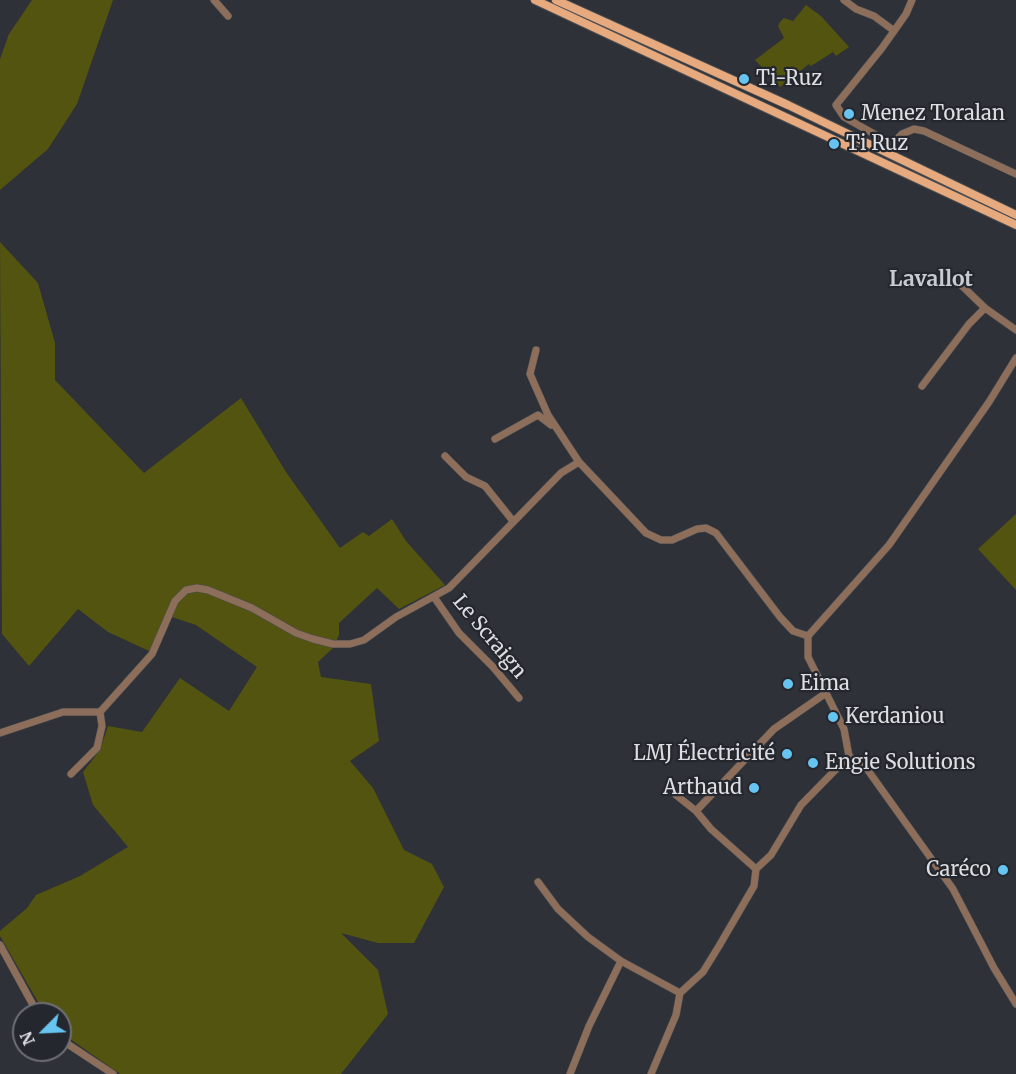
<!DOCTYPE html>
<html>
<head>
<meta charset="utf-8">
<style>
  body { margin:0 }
  #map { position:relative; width:1016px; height:1074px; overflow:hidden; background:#2e3137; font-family:Merriweather,serif }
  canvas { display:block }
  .north { position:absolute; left:12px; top:1002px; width:60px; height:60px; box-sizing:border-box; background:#24272d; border:2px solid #6e7075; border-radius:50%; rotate:246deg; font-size:16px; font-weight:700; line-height:24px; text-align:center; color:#dcdee2 }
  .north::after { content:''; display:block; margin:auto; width:21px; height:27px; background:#67c4f0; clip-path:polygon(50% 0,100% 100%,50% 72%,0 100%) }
</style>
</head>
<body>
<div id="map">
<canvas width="1016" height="1074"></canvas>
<div class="north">N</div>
</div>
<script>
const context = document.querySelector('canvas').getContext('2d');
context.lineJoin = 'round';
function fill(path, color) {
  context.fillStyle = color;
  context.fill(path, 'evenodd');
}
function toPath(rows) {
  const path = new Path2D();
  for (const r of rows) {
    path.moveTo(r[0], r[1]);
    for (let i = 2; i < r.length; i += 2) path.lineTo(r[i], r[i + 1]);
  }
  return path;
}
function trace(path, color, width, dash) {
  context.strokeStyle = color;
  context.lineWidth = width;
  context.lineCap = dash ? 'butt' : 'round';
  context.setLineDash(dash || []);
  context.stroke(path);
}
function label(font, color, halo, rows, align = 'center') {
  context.font = font + ' Merriweather,serif';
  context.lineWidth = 4.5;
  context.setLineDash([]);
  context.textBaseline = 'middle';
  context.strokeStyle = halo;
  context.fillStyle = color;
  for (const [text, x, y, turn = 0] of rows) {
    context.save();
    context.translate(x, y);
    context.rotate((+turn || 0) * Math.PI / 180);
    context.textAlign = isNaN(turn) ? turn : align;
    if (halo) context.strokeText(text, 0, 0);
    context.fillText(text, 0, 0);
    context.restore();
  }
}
const green = toPath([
  [32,0,113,0,77,104,48,149,0,190,0,59,9,34],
  [806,5,821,16,849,47,836,56,833,52,811,66,809,64,780,87,755,60,784,38,778,26,780,22,784,18,793,21],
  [0,242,38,283,55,343,55,380,144,473,241,398,286,472,340,548,363,532,369,536,392,519,406,541,445,585,399,609,377,588,339,623,339,635,333,648,318,662,321,677,371,684,379,741,350,761,373,788,404,850,432,864,444,887,414,943,378,943,341,933,378,970,388,1014,341,1074,120,1074,60,1032,60,1014,45,1014,0,936,0,931,27,908,36,895,80,876,128,847,93,805,83,772,100,750,108,726,142,732,180,678,229,711,257,667,196,625,166,615,149,651,108,632,78,609,29,666,2,634],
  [1016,514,1016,590,978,549]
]);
const minor = toPath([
  [214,0,228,16],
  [844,0,856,9,874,16,893,30],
  [892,144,844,117,836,105,882,48,906,14,912,0],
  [892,144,902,134,914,129,924,131,1016,174],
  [957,281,985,308,1016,330],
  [536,350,530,374,548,415,579,462],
  [922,386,969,324,985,308],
  [495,439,538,415,551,425],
  [445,456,466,477,485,486,513,521],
  [434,597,459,633,493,667,519,698],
  [0,733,63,712,100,712,152,654,175,601,186,590,197,588,208,590,252,608,296,633,313,639,333,644,350,644,364,640,396,617,449,588,561,473,579,462,646,533,661,540,672,540,697,529,706,528,716,533,780,617,793,631,808,636],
  [849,756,844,729,808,657,808,636,889,545,989,402,1016,358],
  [849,756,867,769,953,889,994,968,1016,1004],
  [71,774,97,748,102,726,100,712],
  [676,795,696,811],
  [756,869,711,829,696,811,774,729,826,693],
  [538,882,558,909,588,937,621,961,680,993],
  [0,945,38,1014],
  [60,1039,113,1074],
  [570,1074,589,1026,621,961],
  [651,1074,676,1015,680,993,703,972,719,946,754,886,756,869,771,855,801,805,849,756]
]);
const major = toPath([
  [535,0,1016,225],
  [556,0,788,105,1016,215]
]);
const markers = [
  [744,79,6,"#67c4f0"],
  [849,114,6,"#67c4f0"],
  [834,144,6,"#67c4f0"],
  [788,684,6,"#67c4f0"],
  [833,717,6,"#67c4f0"],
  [787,754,6,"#67c4f0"],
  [813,763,6,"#67c4f0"],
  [754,788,6,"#67c4f0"],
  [1003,870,6,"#67c4f0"]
];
const poiNames = [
  ["Ti-Ruz",756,79],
  ["Menez Toralan",861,114],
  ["Ti Ruz",846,144],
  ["Eima",800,684],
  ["Kerdaniou",845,717],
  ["LMJ Électricité",775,754,"right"],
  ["Engie Solutions",825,763],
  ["Arthaud",742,788,"right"],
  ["Caréco",991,870,"right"]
];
const streetNames = [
  ["Le Scraign",489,637,50]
];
const neighbourhoodNames = [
  ["Lavallot",931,280]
];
fill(green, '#535410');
trace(minor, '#4a4d52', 8);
trace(major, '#4a4d52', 10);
trace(minor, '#8c6e5a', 7);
trace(major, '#e7a97e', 8);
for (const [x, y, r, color] of markers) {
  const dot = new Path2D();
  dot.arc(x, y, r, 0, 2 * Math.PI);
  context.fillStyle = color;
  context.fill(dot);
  trace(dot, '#24272d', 2);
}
label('20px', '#dcdee2', '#24272d', poiNames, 'left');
label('20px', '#dcdee2', '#24272d', streetNames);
label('bold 21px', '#c7cbd2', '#24272d', neighbourhoodNames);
</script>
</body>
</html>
